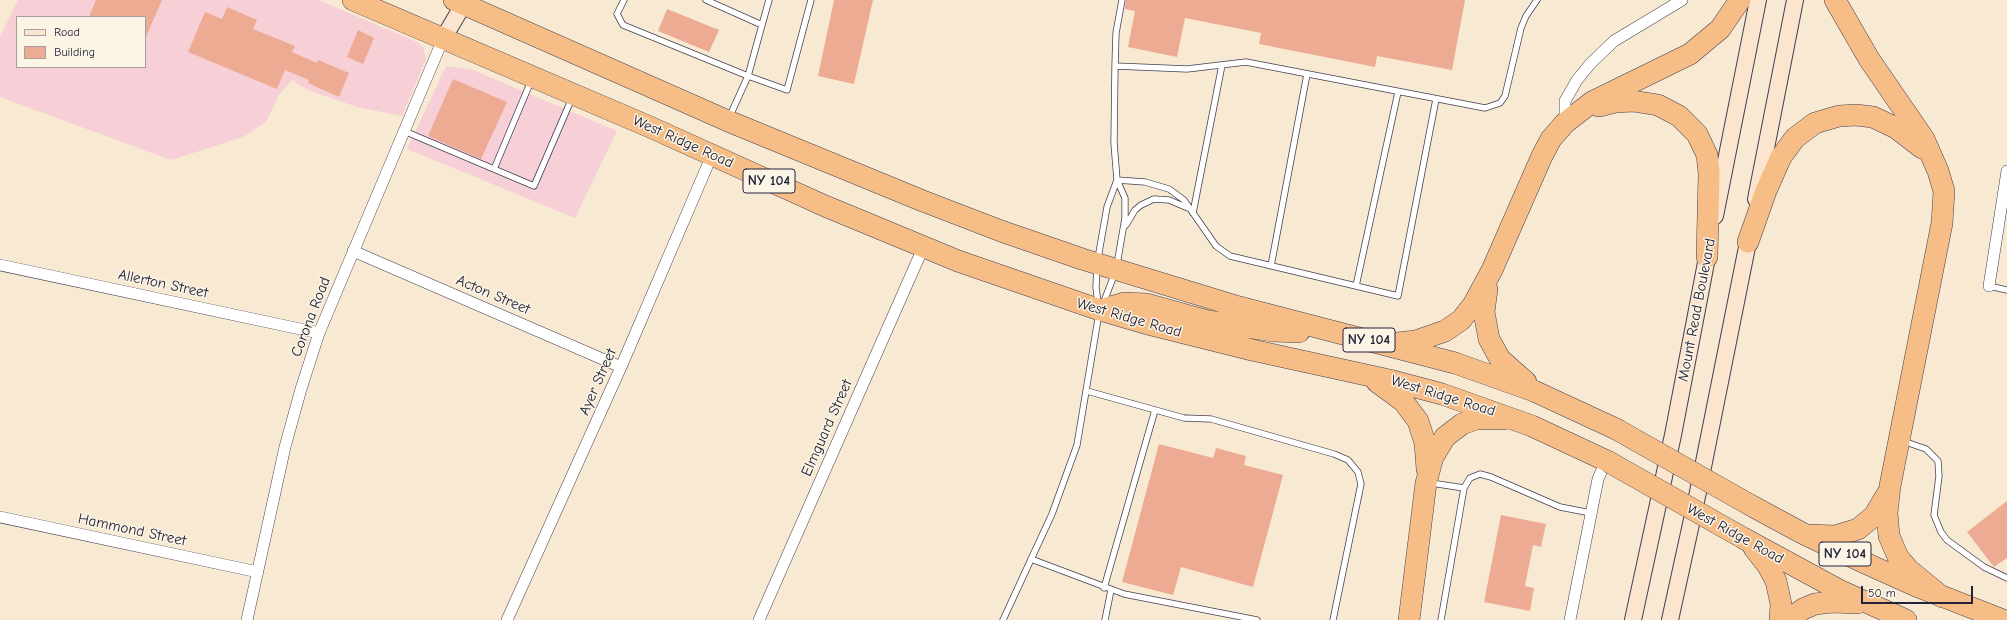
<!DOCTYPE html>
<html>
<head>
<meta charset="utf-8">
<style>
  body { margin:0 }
  #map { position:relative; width:2007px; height:620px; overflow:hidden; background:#f8e9d2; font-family:"Comic Neue",sans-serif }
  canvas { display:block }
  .legend { position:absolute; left:16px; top:16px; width:130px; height:52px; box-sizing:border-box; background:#fcf5e5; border:1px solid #a5a1a1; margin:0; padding:5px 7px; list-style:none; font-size:12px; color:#22223b }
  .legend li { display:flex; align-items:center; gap:8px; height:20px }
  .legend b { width:20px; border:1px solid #a5a1a1 }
  .scale { position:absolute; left:1861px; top:586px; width:112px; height:18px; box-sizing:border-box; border:2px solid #22223b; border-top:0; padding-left:5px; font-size:12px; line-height:14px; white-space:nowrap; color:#22223b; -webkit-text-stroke:3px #fcf5e5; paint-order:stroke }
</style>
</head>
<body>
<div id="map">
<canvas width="2007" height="620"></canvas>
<ul class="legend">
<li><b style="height:5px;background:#fbe5cf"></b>Road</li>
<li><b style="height:11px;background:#eeab93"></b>Building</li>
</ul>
<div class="scale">50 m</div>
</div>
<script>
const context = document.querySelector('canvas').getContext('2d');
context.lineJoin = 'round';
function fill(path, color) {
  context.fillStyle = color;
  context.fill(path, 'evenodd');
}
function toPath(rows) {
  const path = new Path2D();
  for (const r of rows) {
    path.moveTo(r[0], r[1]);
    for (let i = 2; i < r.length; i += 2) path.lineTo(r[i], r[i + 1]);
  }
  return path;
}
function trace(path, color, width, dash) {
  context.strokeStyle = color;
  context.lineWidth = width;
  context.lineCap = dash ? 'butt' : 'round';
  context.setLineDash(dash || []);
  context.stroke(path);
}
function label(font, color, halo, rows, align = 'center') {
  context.font = font + ' "Comic Neue",sans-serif';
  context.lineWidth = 3;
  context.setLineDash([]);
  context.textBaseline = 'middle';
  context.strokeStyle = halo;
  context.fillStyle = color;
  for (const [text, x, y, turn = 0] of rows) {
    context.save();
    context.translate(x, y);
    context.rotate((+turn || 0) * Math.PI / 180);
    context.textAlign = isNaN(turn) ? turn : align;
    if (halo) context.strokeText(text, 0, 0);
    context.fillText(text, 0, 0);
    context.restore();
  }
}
const built = toPath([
  [18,0,319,0,417,42,423,47,426,59,402,116,357,107,308,90,292,80,279,95,266,122,243,137,171,160,0,97,0,37],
  [17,17,145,17,145,67,17,67],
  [446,66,473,70,617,131,575,218,407,149]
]);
const building = toPath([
  [96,0,162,0,145,39,145,17,89,17],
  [834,0,873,0,854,84,818,76],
  [1126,0,1465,0,1452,70,1377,56,1375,67,1259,44,1261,33,1185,18,1177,57,1128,47,1135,11,1125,9],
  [227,7,257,20,253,29,295,46,292,52,317,63,318,60,349,73,339,97,308,83,309,80,285,70,277,89,188,52,205,12,222,19],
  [667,9,719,30,709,52,658,31],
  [358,30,374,38,363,64,347,57],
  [453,79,507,102,481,159,428,136],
  [1159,444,1213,458,1216,448,1246,456,1244,465,1283,475,1253,587,1181,567,1173,595,1122,582],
  [2007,501,2007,558,1994,567,1967,532],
  [1501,515,1546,524,1541,547,1533,545,1525,586,1534,588,1530,611,1484,602]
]);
const lane = toPath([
  [624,0,617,14,623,25,748,76,762,25,706,0],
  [1122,0,1116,33,1115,66,1114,143,1117,180,1145,182,1169,189,1184,200,1216,246,1230,256,1398,296,1436,99],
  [762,25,769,0],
  [1115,66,1187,69,1246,62,1485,108,1500,103,1505,96,1521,28,1526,16,1537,0],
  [729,118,748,76,787,90,811,0],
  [404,131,534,186,572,98],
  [494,169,531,81],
  [1193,213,1222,65],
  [1126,225,1135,210,1141,205,1154,199,1169,200,1188,208],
  [1271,266,1307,74],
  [1356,286,1398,92],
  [1989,286,2007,290],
  [1098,304,1096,287,1097,264,1107,207,1117,180],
  [1103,304,1116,270,1125,218,1125,198,1117,180],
  [1087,391,1184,418,1211,419,1334,454,1348,460,1358,472,1361,484,1333,620],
  [1903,441,1926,449,1938,461,1939,476,1934,515,1941,532,1947,540,1984,567,2007,578],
  [1431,483,1464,488],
  [1031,559,1124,594,1257,620],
  [1104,588,1155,410],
  [1003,620,1052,514,1077,445,1099,313],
  [1105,620,1111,590],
  [1441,620,1464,488,1470,478,1480,474,1491,477,1560,507,1591,513]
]);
const street = toPath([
  [1565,123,1565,101,1577,80,1590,64,1614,41,1682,0],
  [353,251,621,367],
  [0,265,319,333],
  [1989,286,2007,171],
  [0,517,258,572],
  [247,620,285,447,301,389,319,333,443,39],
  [507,620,621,367,712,155],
  [759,620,923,248],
  [1570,620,1598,479,1606,461]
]);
const secondary = toPath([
  [443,39,466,0],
  [1756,199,1795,0],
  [1715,216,1758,0],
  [1633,620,1673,435,1709,247],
  [1670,620,1698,492,1750,232]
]);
const highway = toPath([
  [353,0,650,127,825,206,958,261,1100,310,1144,323,1252,350,1389,380,1442,394,1532,426,1609,462],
  [454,0,728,121,923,201,1001,231,1082,259,1239,307,1455,363,1534,391,1616,429],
  [1835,0,1869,59,1924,139,1938,171,1944,191,1942,223,1890,486,1887,513,1889,536,1898,557,1909,570,1942,597],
  [1599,106,1615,102,1633,101,1658,105,1679,116,1697,134,1707,155,1709,173,1707,257],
  [1748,242,1766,191,1781,157,1795,138,1815,123,1839,116,1856,115,1873,117,1896,128,1922,148],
  [1487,289,1484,312,1489,339,1500,359,1526,382],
  [1100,310,1124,303,1147,304,1208,321,1273,331,1299,332],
  [1397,343,1416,341,1445,331,1461,320,1473,305,1492,270,1542,156,1551,139,1565,123,1592,102,1690,54,1720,29,1740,0],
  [1377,382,1403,401,1418,421,1425,443,1427,469],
  [1752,506,1802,533,1865,563,1916,586,2003,620],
  [1810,535,1835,536,1858,529,1874,516,1887,494],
  [1745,539,1839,590,1906,620],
  [1754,548,1768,566,1776,581,1781,604,1780,620],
  [1409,620,1426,483,1433,457,1445,437,1462,424,1476,419,1503,419],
  [1789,620,1803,609,1815,604,1832,602,1858,603]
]);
const highwayBridge = toPath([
  [1616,429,1752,506],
  [1609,462,1745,539]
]);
const shields = [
  [769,181,52],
  [1369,340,52],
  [1845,554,52]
];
const shieldNames = [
  ["NY 104",769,181],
  ["NY 104",1369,340],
  ["NY 104",1845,554]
];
const streetNames = [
  ["West Ridge Road",683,142,24],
  ["Allerton Street",163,284,12],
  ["Acton Street",493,295,23],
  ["Mount Read Boulevard",1697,310,-79],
  ["Corona Road",311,317,-69],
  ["West Ridge Road",1129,318,16],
  ["Ayer Street",598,382,-66],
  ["West Ridge Road",1443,396,17],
  ["Elmguard Street",827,428,-66],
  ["Hammond Street",132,530,12],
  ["West Ridge Road",1735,534,29]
];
fill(built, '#f6cfd7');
fill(building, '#eeab93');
trace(lane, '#424052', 7);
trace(street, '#424052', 12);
trace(secondary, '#424052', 18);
trace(highway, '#424052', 22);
trace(lane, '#fff', 5.5);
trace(street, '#fff', 11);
trace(secondary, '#fbe5cf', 16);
trace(highway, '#f6be86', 21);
trace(highwayBridge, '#424052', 22, []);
trace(highwayBridge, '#f6be86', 21);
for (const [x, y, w] of shields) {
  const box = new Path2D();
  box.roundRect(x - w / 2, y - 12, w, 24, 3);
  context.fillStyle = '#fcf5e5';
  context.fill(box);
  trace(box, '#22223b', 1);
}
label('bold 14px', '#22223b', null, shieldNames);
label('15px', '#22223b', '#fcf5e5', streetNames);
</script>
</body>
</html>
